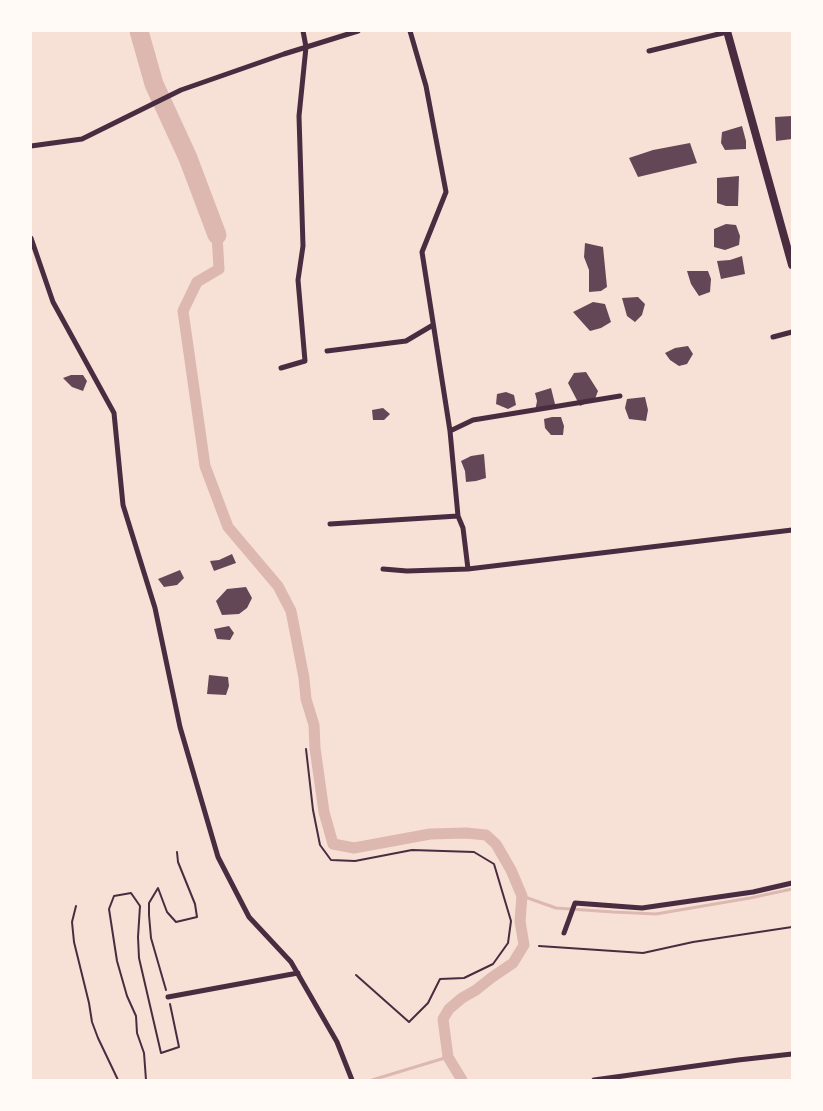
<!DOCTYPE html>
<html>
<head>
<meta charset="utf-8">
<style>
  body { margin:0 }
  #map { position:relative; width:823px; height:1111px; overflow:hidden; background:#f7e1d7; font-family:"Asap Condensed",sans-serif }
  canvas { display:block }
  .frame { position:absolute; inset:0; border:32px solid #fffaf5; pointer-events:none }
</style>
</head>
<body>
<div id="map">
<canvas width="823" height="1111"></canvas>
<div class="frame"></div>
</div>
<script>
const context = document.querySelector('canvas').getContext('2d');
context.lineJoin = 'round';
function toPath(rows) {
  const path = new Path2D();
  for (const r of rows) {
    path.moveTo(r[0], r[1]);
    for (let i = 2; i < r.length; i += 2) path.lineTo(r[i], r[i + 1]);
  }
  return path;
}
function trace(path, color, width, dash) {
  context.strokeStyle = color;
  context.lineWidth = width;
  context.lineCap = dash ? 'butt' : 'round';
  context.setLineDash(dash || []);
  context.stroke(path);
}
function fill(path, color) {
  context.fillStyle = color;
  context.fill(path, 'evenodd');
}
const stream = toPath([
  [522,896,556,908,613,912,656,914,750,898,792,889],
  [372,1080,448,1057]
]);
const canal = toPath([
  [217,235,219,269,197,282,183,311,205,466,228,527,278,586,291,611,304,678,306,699,314,725,315,748,324,812,333,844,354,848,430,834,466,833,486,835,496,844,511,870,522,896,520,921,524,945,513,963,491,978,476,990,462,998,449,1009,443,1019,448,1057,462,1080]
]);
const river = toPath([
  [139,31,154,84,188,158,217,235]
]);
const building = toPath([
  [792,116,792,139,776,141,775,117],
  [742,126,746,141,746,149,725,150,721,143,722,132],
  [690,143,697,163,638,177,629,158,653,150],
  [739,176,738,206,726,206,717,203,717,178],
  [726,224,736,225,740,236,739,245,725,250,714,247,714,229],
  [585,243,603,247,607,287,601,291,589,292,589,270,584,257],
  [742,256,745,274,721,279,717,261,730,260],
  [687,271,708,271,711,279,710,292,699,296,691,284],
  [638,297,645,304,642,315,635,322,627,316,622,298],
  [593,302,605,304,611,322,601,328,590,331,573,312],
  [688,346,693,354,687,364,679,366,670,360,665,353,675,348],
  [586,372,598,391,595,399,580,406,568,383,574,373],
  [71,375,83,375,87,381,83,391,72,387,63,378],
  [551,388,556,408,535,411,537,401,535,393],
  [506,392,514,395,516,405,508,409,496,404,497,394],
  [645,397,648,410,646,421,629,419,625,408,627,399],
  [383,408,390,414,384,420,373,420,372,410],
  [552,417,561,417,564,426,563,435,551,435,545,428,544,419],
  [484,454,486,478,476,481,466,482,465,471,461,461,471,456],
  [232,554,236,563,214,571,210,561,219,560],
  [180,570,184,578,177,585,164,587,158,579],
  [246,587,252,598,247,608,239,614,222,615,216,601,227,589],
  [229,626,234,633,230,640,217,639,214,629],
  [209,675,228,677,229,686,226,695,207,694]
]);
const path = toPath([
  [306,749,313,810,320,845,331,860,355,861,412,850,474,852,494,864,511,921,508,943,493,964,464,978,440,979,428,1003,409,1022,356,975],
  [76,906,72,922,74,942,89,1003,92,1022,98,1038,118,1080],
  [539,946,643,953,693,942,792,927],
  [166,990,151,938,149,915,149,903,158,888,167,912,176,922,197,917,195,904,178,862,177,852],
  [146,1080,144,1053,137,1033,136,1016,127,996,117,961,109,909,114,896,131,893,140,906,138,937,139,958,161,1053,179,1047,170,1004]
]);
const minor = toPath([
  [410,31,426,86,446,192,422,252,450,431],
  [649,51,727,32],
  [31,146,82,139,181,90,284,54,358,31],
  [31,238,53,302,114,413,123,505,155,608,180,727,218,857,249,917,291,962,337,1042,352,1080],
  [773,337,792,332],
  [327,351,406,341,433,325],
  [281,368,305,361,298,280,303,246,299,116,306,47,303,31],
  [330,524,458,516,450,431,473,420,620,396],
  [383,569,407,571,468,569,463,528,458,516],
  [468,569,792,530],
  [564,933,575,903,642,908,753,892,792,883],
  [168,997,298,973],
  [594,1080,738,1060,792,1054]
]);
const secondary = toPath([
  [727,31,792,265]
]);
trace(stream, '#dcb8b0', 3);
trace(canal, '#dcb8b0', 11);
trace(river, '#dcb8b0', 19);
fill(building, '#644757');
trace(path, '#4a2c40', 2);
trace(minor, '#4a2c40', 5);
trace(secondary, '#4a2c40', 8);
</script>
</body>
</html>
